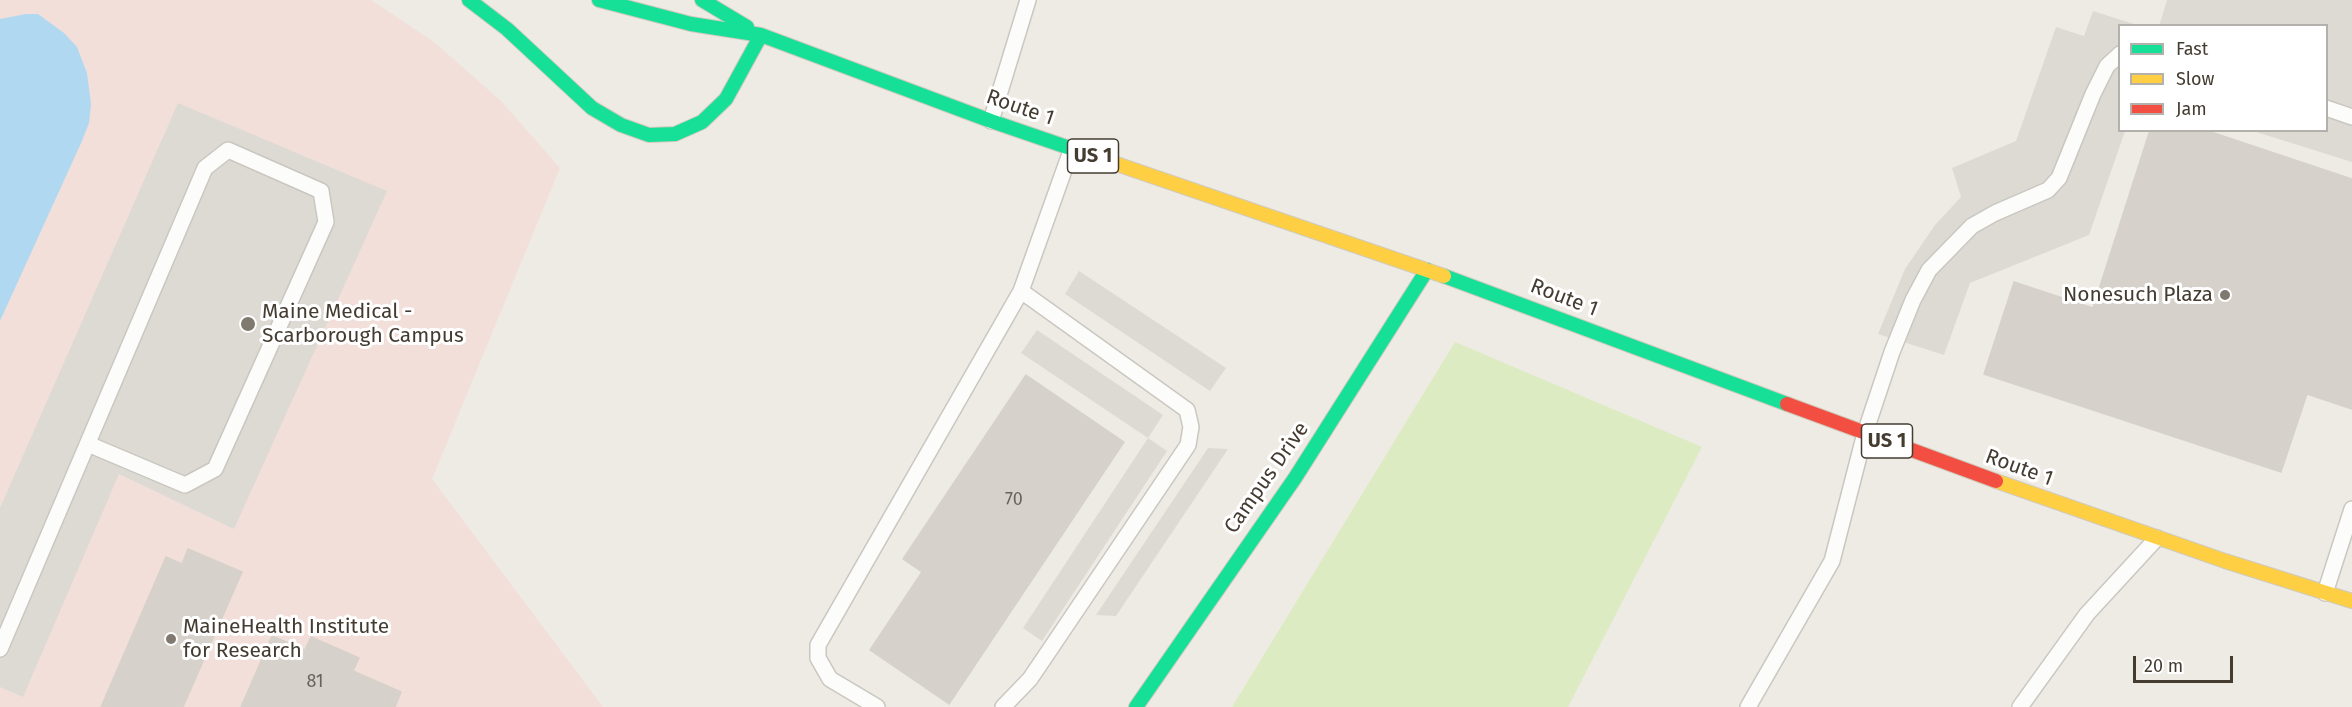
<!DOCTYPE html>
<html>
<head>
<meta charset="utf-8">
<style>
  body { margin:0 }
  #map { position:relative; width:2352px; height:707px; overflow:hidden; background:#eeebe4; font-family:"Fira Sans",sans-serif }
  canvas { display:block }
  .legend { position:absolute; left:2118px; top:24px; width:210px; height:108px; box-sizing:border-box; background:#fff; border:2px solid #b4b1ad; margin:0; padding:8px 10px; list-style:none; font-size:18px; color:#443c31 }
  .legend li { display:flex; align-items:center; gap:12px; height:30px }
  .legend b { width:30px; border:2px solid #b4b1ad }
  .scale { position:absolute; left:2133px; top:656px; width:100px; height:27px; box-sizing:border-box; border:3px solid #443c31; border-top:0; padding-left:8px; font-size:18px; line-height:21px; white-space:nowrap; color:#443c31; -webkit-text-stroke:4px #fff; paint-order:stroke }
</style>
</head>
<body>
<div id="map">
<canvas width="2352" height="707"></canvas>
<ul class="legend">
<li><b style="height:8px;background:#16e098"></b>Fast</li>
<li><b style="height:8px;background:#ffcf43"></b>Slow</li>
<li><b style="height:8px;background:#f24e42"></b>Jam</li>
</ul>
<div class="scale">20 m</div>
</div>
<script>
const context = document.querySelector('canvas').getContext('2d');
context.lineJoin = 'round';
function fill(path, color) {
  context.fillStyle = color;
  context.fill(path, 'evenodd');
}
function toPath(rows) {
  const path = new Path2D();
  for (const r of rows) {
    path.moveTo(r[0], r[1]);
    for (let i = 2; i < r.length; i += 2) path.lineTo(r[i], r[i + 1]);
  }
  return path;
}
function trace(path, color, width, dash) {
  context.strokeStyle = color;
  context.lineWidth = width;
  context.lineCap = dash ? 'butt' : 'round';
  context.setLineDash(dash || []);
  context.stroke(path);
}
function label(font, color, halo, rows, align = 'center') {
  context.font = font + ' "Fira Sans",sans-serif';
  context.lineWidth = 6;
  context.setLineDash([]);
  context.textBaseline = 'middle';
  context.strokeStyle = halo;
  context.fillStyle = color;
  for (const [text, x, y, turn = 0] of rows) {
    context.save();
    context.translate(x, y);
    context.rotate((+turn || 0) * Math.PI / 180);
    context.textAlign = isNaN(turn) ? turn : align;
    if (halo) context.strokeText(text, 0, 0);
    context.fillText(text, 0, 0);
    context.restore();
  }
}
const medical = toPath([
  [0,0,371,0,434,42,501,101,560,168,432,479,603,707,0,707]
]);
const green = toPath([
  [1455,342,1702,447,1568,707,1232,707]
]);
const parking = toPath([
  [2167,0,2352,0,2352,162,2253,131,2326,130,2326,26,2159,26],
  [2093,11,2137,25,2120,26,2120,130,2125,131,2089,235,1970,283,1944,355,1878,334,1905,269,1935,225,1961,197,1952,168,2016,141,2056,27,2084,36],
  [178,103,387,191,234,529,119,474,23,697,0,687,0,508],
  [1079,271,1226,368,1210,391,1065,294],
  [1037,330,1163,415,1148,438,1167,451,1042,641,1023,628,1148,438,1021,353],
  [1208,448,1228,449,1116,616,1096,615]
]);
const water = toPath([
  [26,14,38,14,64,33,77,47,87,73,91,104,89,123,82,141,0,321,0,19]
]);
const building = toPath([
  [2150,130,2205,130,2352,179,2352,409,2307,394,2281,472,1984,374,2014,282,2093,308,2150,130],
  [1026,375,1124,442,949,704,870,650,922,572,903,559,1026,375],
  [188,549,242,572,183,707,101,707,166,557,182,564,188,549],
  [272,636,305,650,311,637,359,658,353,671,401,692,395,707,241,707,272,636]
]);
const lane = toPath([
  [2326,108,2352,117],
  [991,121,1028,0],
  [2325,593,2352,509],
  [0,649,205,168,228,150,321,191,326,222,215,469,185,485,88,444],
  [877,707,830,679,818,658,818,645,1021,291,1072,148],
  [1003,707,1030,679,1188,445,1191,427,1187,410,1021,291],
  [1748,707,1832,561,1865,433,1892,352,1913,300,1929,270,1972,226,1995,213,2048,190,2059,178,2093,94,2107,66,2120,54],
  [2020,707,2087,614,2157,538]
]);
const fast = toPath([
  [469,0,507,29,592,108,621,125,649,135,675,134,702,122,726,99,761,35],
  [599,0,691,24,761,35,991,121,1099,158],
  [702,0,747,27],
  [1444,276,1787,404],
  [1136,707,1295,478,1427,270]
]);
const slow = toPath([
  [1099,158,1444,276],
  [1996,481,2225,561,2352,601]
]);
const jam = toPath([
  [1787,404,1996,481]
]);
const markers = [
  [2225,295,6,"#807970"],
  [248,324,8,"#807970"],
  [171,639,6,"#807970"]
];
const numberNames = [
  ["70",1014,500],
  ["81",315,682]
];
const shields = [
  [1093,156,51],
  [1887,441,51]
];
const shieldNames = [
  ["US 1",1093,156],
  ["US 1",1887,441]
];
const streetNames = [
  ["Route 1",1020,108,19],
  ["Route 1",1564,298,21],
  ["Route 1",2019,468,20],
  ["Campus Drive",1267,478,-55]
];
const poiNames = [
  ["Nonesuch Plaza",2213,295,"right"],
  ["Maine Medical -",262,312],
  ["Scarborough Campus",262,336],
  ["MaineHealth Institute",183,627],
  ["for Research",183,651]
];
fill(medical, '#f2dfda');
fill(green, '#dcebc1');
fill(parking, '#dddad4');
fill(water, '#b0d9f1');
fill(building, '#d6d2cb');
trace(building, '#d6d2ca', 1.5);
trace(lane, '#cac7c0', 18);
trace(fast, '#cfcabc', 16);
trace(slow, '#cfcabc', 16);
trace(jam, '#cfcabc', 16);
trace(lane, '#fcfcfb', 15);
trace(fast, '#16e098', 14);
trace(slow, '#ffcf43', 14);
trace(jam, '#f24e42', 14);
for (const [x, y, r, color] of markers) {
  const dot = new Path2D();
  dot.arc(x, y, r, 0, 2 * Math.PI);
  context.fillStyle = color;
  context.fill(dot);
  trace(dot, '#fff', 2);
}
label('18px', '#6a6359', null, numberNames);
for (const [x, y, w] of shields) {
  const box = new Path2D();
  box.roundRect(x - w / 2, y - 17, w, 34, 4.5);
  context.fillStyle = '#fff';
  context.fill(box);
  trace(box, '#443c31', 1.5);
}
label('bold 20px', '#443c31', null, shieldNames);
label('21px', '#443c31', '#fff', streetNames);
label('21px', '#443c31', '#fff', poiNames, 'left');
</script>
</body>
</html>
